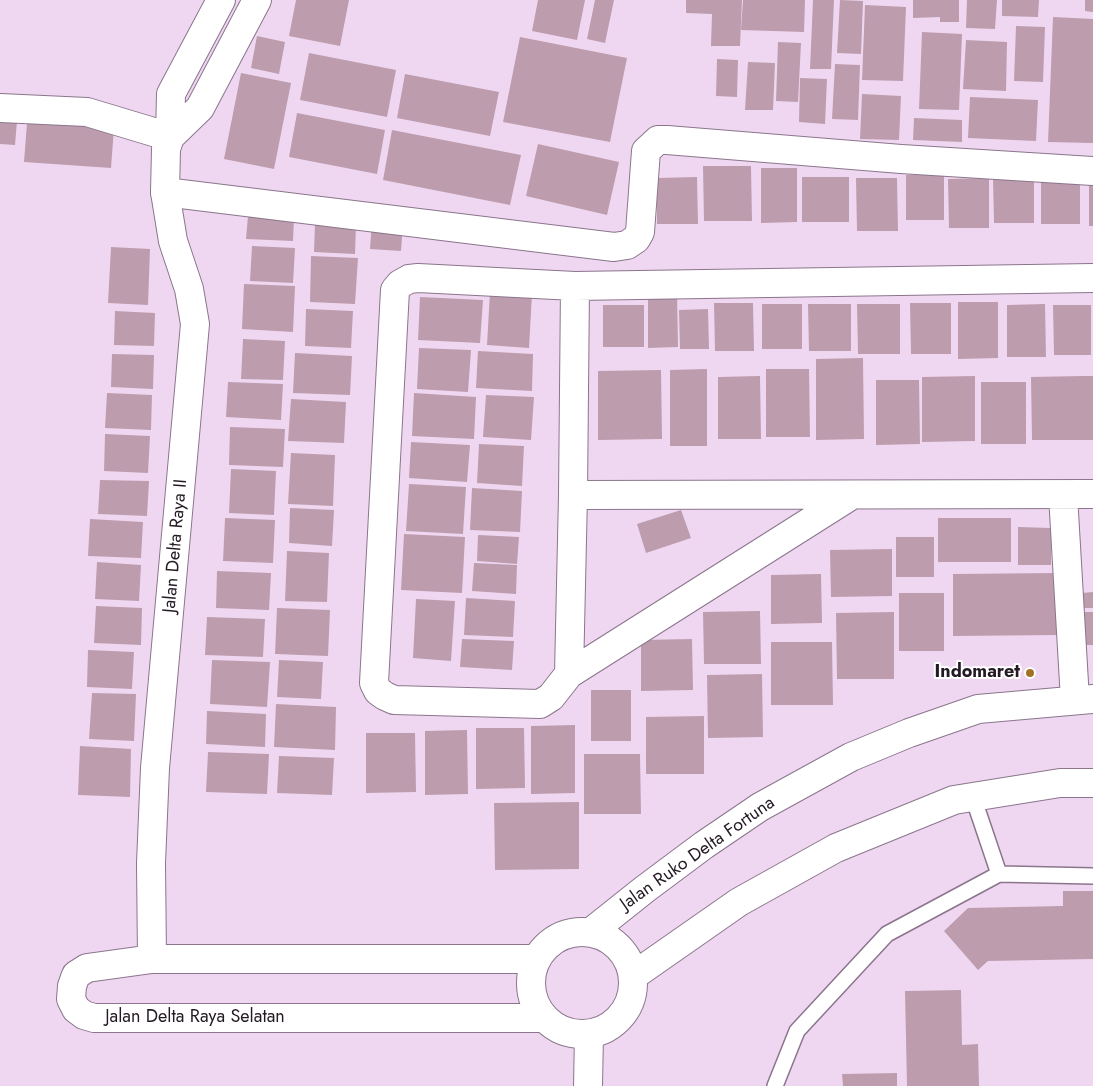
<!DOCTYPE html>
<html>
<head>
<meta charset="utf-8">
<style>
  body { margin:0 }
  canvas { display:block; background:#efd7f1 }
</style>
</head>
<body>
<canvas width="1093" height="1086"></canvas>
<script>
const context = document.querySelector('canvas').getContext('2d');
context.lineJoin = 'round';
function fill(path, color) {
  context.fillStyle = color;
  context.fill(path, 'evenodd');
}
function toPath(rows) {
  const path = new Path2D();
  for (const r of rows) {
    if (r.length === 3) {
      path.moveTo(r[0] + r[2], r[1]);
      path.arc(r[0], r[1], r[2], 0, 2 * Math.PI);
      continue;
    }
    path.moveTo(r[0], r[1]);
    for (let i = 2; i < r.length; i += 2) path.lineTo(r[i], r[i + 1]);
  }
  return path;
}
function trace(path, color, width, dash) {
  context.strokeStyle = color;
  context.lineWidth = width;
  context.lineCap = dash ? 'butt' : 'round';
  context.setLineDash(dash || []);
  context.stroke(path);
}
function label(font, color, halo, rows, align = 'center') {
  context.font = font + ' Jost,sans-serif';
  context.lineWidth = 4;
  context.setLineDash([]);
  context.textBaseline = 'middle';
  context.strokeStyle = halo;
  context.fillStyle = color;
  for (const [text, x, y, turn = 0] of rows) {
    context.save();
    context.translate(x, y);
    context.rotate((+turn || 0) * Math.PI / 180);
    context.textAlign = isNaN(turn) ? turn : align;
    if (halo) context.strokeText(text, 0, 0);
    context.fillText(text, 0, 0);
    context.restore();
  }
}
const building = toPath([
  [296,0,349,0,340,46,289,36],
  [538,0,585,0,577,40,532,31],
  [595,0,614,0,605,43,587,39],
  [686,0,742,0,740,46,711,46,712,14,686,13],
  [743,0,805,0,804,32,741,30],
  [813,0,834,0,831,69,810,69],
  [840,0,863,1,861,54,837,53],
  [913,0,959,0,959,22,940,22,940,17,913,18],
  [967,0,997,0,995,29,966,28],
  [1002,0,1039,0,1038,17,1002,16],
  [1085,0,1093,0,1093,12,1085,11],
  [865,5,906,7,903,81,862,80],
  [1053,17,1093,19,1093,143,1048,142],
  [1016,26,1045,27,1043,82,1014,81],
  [922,32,962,34,959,110,919,109],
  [257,36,285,42,279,74,251,68],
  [520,37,627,58,610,142,503,122],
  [966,40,1007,42,1006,91,963,89],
  [778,42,801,43,798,102,776,101],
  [309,53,396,70,387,117,300,100],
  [717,59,738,60,737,97,716,96],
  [748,62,775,63,773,110,745,110],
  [835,64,860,65,858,120,832,119],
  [241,73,291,83,274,169,224,159],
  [405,74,499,92,490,136,397,118],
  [800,78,827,79,825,124,799,122],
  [862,94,901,96,899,140,860,139],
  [970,97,1038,100,1036,141,968,138],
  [297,113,385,130,377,174,289,157],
  [914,118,962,120,962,142,913,140],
  [0,120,17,121,15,145,0,144],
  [27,123,114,128,111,168,24,162],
  [392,130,521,155,510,205,383,180],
  [538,144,619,162,607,215,526,196],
  [703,166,751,166,752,221,704,221],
  [761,168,797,168,797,222,761,223],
  [906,175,944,175,944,220,906,220],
  [697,177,698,224,657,224,657,178],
  [802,177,849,177,849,222,802,222],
  [1089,177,1093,177,1093,226,1089,226],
  [856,178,897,178,898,231,857,231],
  [989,178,989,228,949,228,948,179],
  [993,178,1034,178,1034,223,994,223],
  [1080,179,1080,224,1041,224,1041,180],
  [248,216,294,218,293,241,246,239],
  [372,221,403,223,401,251,370,249],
  [315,224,356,226,355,254,314,252],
  [252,246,295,248,293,283,250,281],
  [111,247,150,249,148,305,108,303],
  [311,256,358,258,355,304,310,302],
  [244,284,295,286,293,332,242,329],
  [648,291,677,291,678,347,648,348],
  [490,292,532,294,529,348,487,345],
  [420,297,483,300,480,343,418,340],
  [958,302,998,302,998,358,958,359],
  [714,303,753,303,754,351,715,351],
  [910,303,951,303,951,354,911,354],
  [762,304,802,304,802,349,762,349],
  [808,304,851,304,851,351,809,351],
  [857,304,900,304,900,354,858,354],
  [1045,304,1046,357,1007,357,1007,305],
  [603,305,644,305,644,347,603,347],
  [1053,305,1091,305,1091,355,1054,355],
  [306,309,353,311,351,348,305,346],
  [708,309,709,349,680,349,679,310],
  [115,311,155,313,154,346,114,345],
  [243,339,285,341,283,380,241,379],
  [419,348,471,350,468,392,417,389],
  [478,351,533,354,532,391,476,388],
  [295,353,352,356,350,395,293,393],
  [112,354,154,355,153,389,111,387],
  [863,358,864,439,816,440,816,359],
  [707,369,707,446,670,446,670,370],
  [766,369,809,369,810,437,766,437],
  [661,370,662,439,598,440,598,371],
  [760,376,761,439,718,439,718,377],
  [975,376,975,441,922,442,922,377],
  [1083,376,1093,376,1093,440,1032,440,1031,377],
  [876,380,919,380,920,444,876,445],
  [228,382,283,384,281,420,226,417],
  [981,382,1026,382,1026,444,981,444],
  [107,393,152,395,151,430,105,428],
  [414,393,476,397,474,439,412,436],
  [486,395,534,397,531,440,483,437],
  [291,399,346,402,344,443,288,441],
  [230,427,285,429,283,467,229,465],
  [105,434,150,436,148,473,104,471],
  [411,442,470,445,467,482,409,478],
  [479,444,524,446,522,486,477,483],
  [291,453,335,455,333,506,288,504],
  [231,469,276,471,274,515,229,513],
  [100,480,149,481,147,516,98,514],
  [409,484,466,487,463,534,406,531],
  [472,488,522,491,520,532,470,530],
  [290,508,334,510,332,546,289,543],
  [681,510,691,538,646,553,637,524],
  [225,518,275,520,273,563,223,561],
  [938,518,1011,518,1011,562,938,562],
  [90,519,143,522,141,558,88,556],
  [1018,527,1051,528,1051,565,1018,565],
  [404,534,465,537,462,593,401,590],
  [478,535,519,537,517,564,477,561],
  [896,537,934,537,934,577,896,577],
  [892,549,892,596,831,597,830,550],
  [287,551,329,553,327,602,285,601],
  [97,562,141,565,139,601,95,599],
  [474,563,517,565,516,594,472,591],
  [217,571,271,573,269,610,216,608],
  [1059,573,1059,635,953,636,953,574],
  [821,574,822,623,771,624,771,575],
  [1093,592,1093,608,1082,608,1082,593],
  [899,593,944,593,944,651,899,651],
  [466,598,515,601,513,637,464,635],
  [416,599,455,601,451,661,413,658],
  [96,606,142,608,141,645,94,643],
  [277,608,330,610,328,656,275,654],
  [760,611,761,664,704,664,703,612],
  [894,612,894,679,837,679,836,613],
  [1084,612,1093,612,1093,645,1084,645],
  [207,617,265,619,263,657,205,655],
  [462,639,514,641,512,670,460,667],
  [692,639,693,690,641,691,641,640],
  [771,642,832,642,833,705,771,705],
  [88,650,134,652,132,689,87,687],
  [212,660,270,662,267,707,210,704],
  [279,660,323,662,321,699,277,697],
  [762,674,763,737,708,738,707,675],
  [591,690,631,690,631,741,591,741],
  [92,693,136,694,134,741,89,739],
  [276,704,336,707,335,750,274,747],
  [207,711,266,714,265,747,206,744],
  [704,716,704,774,646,774,646,717],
  [575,725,575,793,531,794,531,726],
  [476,728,524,728,525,788,476,789],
  [467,730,468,794,425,795,425,731],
  [366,733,415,733,416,792,366,793],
  [80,746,131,749,130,797,78,795],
  [208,752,269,754,267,794,206,792],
  [584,754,640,754,641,814,584,814],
  [279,756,334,758,332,795,277,793],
  [579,802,579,869,495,870,494,803],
  [1063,891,1093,891,1093,959,988,961,978,970,944,931,968,908,1063,906],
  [961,990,962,1045,978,1044,979,1086,907,1086,905,991],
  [897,1073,897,1086,843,1086,842,1074]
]);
const service = toPath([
  [999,874,1093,876],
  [775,1086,797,1031,887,934,999,874,973,797]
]);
const minor = toPath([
  [0,108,87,112,170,137],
  [165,192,614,247,627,245,636,239,640,232,646,151,658,140,667,140,901,159,1093,171],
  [573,495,1093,494],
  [852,495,569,674,551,697,540,704,394,700,385,696,378,691,374,683,395,290,400,284,409,279,418,278,575,286,1093,278],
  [1063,495,1075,700],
  [569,674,573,495,575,286]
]);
const tertiary = toPath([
  [170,137,200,108,257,0],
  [582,983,51],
  [591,932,645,889,704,845,760,807,851,757,909,733,978,709,1093,699],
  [152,959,151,863,155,768,195,324,189,289,173,241,165,192,166,149,170,137,171,94,221,0],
  [536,959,152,959,87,968,76,975,72,986,71,999,76,1009,84,1015,94,1018,544,1018],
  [633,976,739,902,836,848,954,800,1060,783,1093,783],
  [588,1086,589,1034]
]);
const markers = [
  [1030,673,5,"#a17225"]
];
const streetNames = [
  ["Jalan Delta Raya II",176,546,-85],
  ["Jalan Ruko Delta Fortuna",698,854,-35],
  ["Jalan Delta Raya Selatan",195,1018]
];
const poiNames = [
  ["Indomaret",1020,673]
];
fill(building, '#bd9dad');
trace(service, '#8b758c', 18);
trace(minor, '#8b758c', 30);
trace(tertiary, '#8b758c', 30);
trace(service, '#fff', 15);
trace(minor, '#fff', 28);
trace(tertiary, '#fff', 28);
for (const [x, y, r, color] of markers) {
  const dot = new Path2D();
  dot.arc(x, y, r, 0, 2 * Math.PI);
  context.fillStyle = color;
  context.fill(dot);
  trace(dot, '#fff', 2);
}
label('18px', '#231a23', '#fff', streetNames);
label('bold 18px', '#231a23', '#fff', poiNames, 'right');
</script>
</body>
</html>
